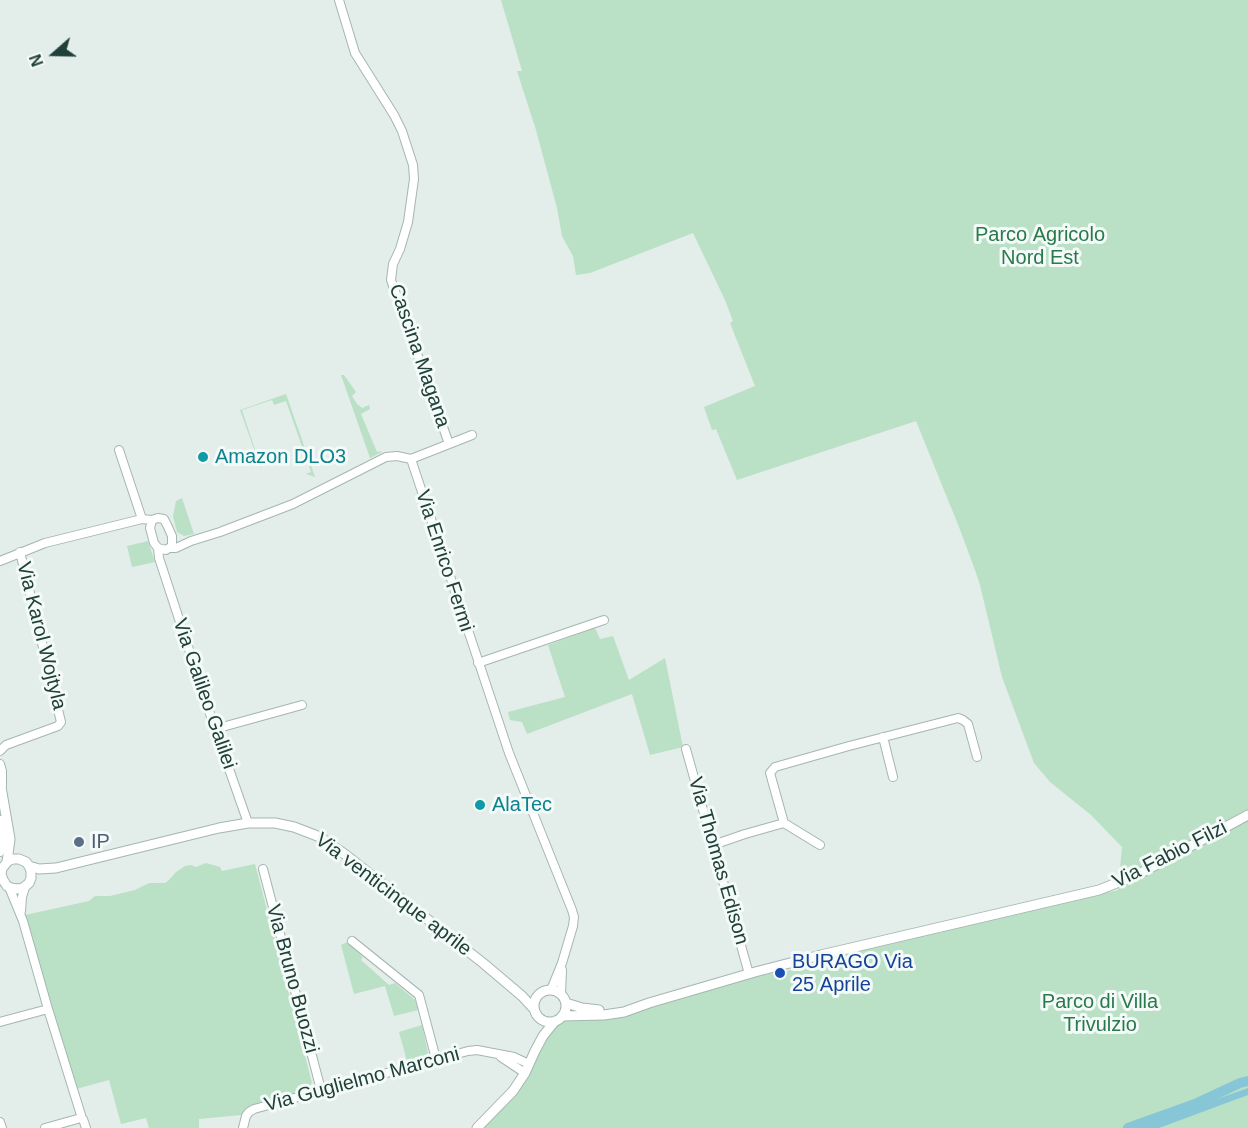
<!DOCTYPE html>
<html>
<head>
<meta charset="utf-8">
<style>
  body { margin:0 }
  #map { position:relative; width:1248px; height:1128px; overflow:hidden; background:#e3ede9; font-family:Arial,sans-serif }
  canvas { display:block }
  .north { position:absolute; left:24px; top:24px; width:60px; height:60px; -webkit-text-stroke:4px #f3faf7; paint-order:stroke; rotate:250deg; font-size:16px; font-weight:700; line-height:24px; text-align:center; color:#214039 }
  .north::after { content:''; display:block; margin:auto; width:21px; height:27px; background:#214039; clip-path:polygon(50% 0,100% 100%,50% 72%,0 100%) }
</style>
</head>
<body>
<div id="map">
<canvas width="1248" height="1128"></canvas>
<div class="north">N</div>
</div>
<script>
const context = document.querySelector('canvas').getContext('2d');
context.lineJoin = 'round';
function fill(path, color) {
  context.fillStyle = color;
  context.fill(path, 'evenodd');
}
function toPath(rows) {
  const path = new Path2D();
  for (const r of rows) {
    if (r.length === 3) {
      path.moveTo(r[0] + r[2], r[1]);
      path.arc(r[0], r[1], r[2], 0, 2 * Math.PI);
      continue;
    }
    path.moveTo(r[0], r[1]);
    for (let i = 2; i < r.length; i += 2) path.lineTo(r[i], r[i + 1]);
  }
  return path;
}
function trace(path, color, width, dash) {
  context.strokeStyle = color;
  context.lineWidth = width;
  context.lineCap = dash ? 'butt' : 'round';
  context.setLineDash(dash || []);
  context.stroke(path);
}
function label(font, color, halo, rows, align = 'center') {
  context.font = font + ' Arial,sans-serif';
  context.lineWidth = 6;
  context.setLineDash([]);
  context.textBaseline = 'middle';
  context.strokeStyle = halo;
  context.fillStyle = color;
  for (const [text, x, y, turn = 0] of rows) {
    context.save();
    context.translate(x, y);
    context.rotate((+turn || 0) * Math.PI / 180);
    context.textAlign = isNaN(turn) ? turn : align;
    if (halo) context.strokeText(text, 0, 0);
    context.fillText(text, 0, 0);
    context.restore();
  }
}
const green = toPath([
  [501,0,1248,0,1248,1128,480,1128,500,1110,527,1078,546,1036,553,1026,560,1022,565,1020,639,1011,720,986,752,977,775,973,777,976,807,962,1118,890,1122,847,1091,815,1050,782,1034,763,1002,677,980,585,975,570,959,527,916,421,737,480,716,429,712,430,704,407,755,386,730,323,733,321,725,300,693,233,590,273,576,275,573,256,562,236,557,208,536,130,517,71,522,71],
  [341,375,344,375,356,392,352,396,357,404,362,408,369,405,370,409,361,414,377,452,381,451,382,452,370,458],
  [286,394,315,477,306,474,311,472,286,401,274,405,272,400,242,410,263,474,244,421,240,410],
  [182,498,194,534,184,536,177,532,173,516,176,501],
  [148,541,155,562,132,567,127,546],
  [595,628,600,639,613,636,629,680,665,658,683,747,650,755,632,694,527,734,522,722,510,720,508,712,565,697,548,645],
  [206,863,220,867,222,871,255,864,312,1083,306,1092,248,1108,241,1115,199,1119,199,1128,149,1128,146,1118,121,1124,109,1080,76,1089,28,930,25,915,89,901,95,896,110,896,135,890,149,883,165,883,169,880,176,872,185,866,191,865,196,867],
  [347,942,363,957,361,960,389,985,395,983,415,1000,418,1010,394,1016,385,986,354,994,341,945],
  [422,1025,428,1053,426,1057,407,1061,399,1032]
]);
const water = toPath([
  [1248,1088,1248,1095,1159,1128,1136,1128]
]);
const river = toPath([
  [1128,1128,1195,1104,1240,1083,1248,1081]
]);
const minor = toPath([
  [339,0,355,53,394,115,402,131,413,165,414,179,408,222,400,249,393,264,391,280,449,444],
  [119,450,142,519],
  [411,459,509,753,572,910,574,917,573,926,562,963,551,990],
  [411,459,472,435],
  [158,518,164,519,168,527,172,536,172,546,166,550,158,548,154,543,150,528,152,520,158,518],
  [158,548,159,558,215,729,248,823],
  [170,548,176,548,191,541,220,532,293,504,386,457,397,456,411,459],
  [0,561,45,543,142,519,152,520],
  [478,663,604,620],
  [215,729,302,705],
  [883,737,893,777],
  [686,749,749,974],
  [0,751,6,745,58,726,61,722,20,552],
  [0,764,2,771,2,785],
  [0,820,3,838,0,852],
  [784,823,770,773,775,767,849,746,958,718,963,720,968,724,977,757],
  [713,845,745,834,784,823,820,845],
  [263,869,321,1090],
  [9,887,23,921,48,1009,81,1115,81,1118,83,1119,86,1128],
  [21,911,22,897,25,887],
  [352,941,419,995,436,1059],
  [561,994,562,970],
  [0,1022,48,1009],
  [501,1057,525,1073],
  [0,1122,2,1128],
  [45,1128,81,1118],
  [243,1128,246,1116,249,1112,254,1109,468,1051,477,1050,514,1057,529,1064]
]);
const tertiary = toPath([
  [0,781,10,839,7,862],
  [29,866,39,869,56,868,219,828,248,823,275,823,294,827,320,837,346,855,483,963,522,996,534,1009],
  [0,871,8,861,13,859,19,859,26,862,29,866,31,871,31,878,29,883,23,888,17,889,11,888,7,886,3,880,1,874,2,869],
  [550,1006,16],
  [566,1003,582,1008,599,1010],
  [562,1016,604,1015,624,1012,649,1003,755,972,821,955,1099,890,1139,874,1248,815],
  [477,1128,513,1091,525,1073,535,1051,543,1036,555,1021]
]);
const markers = [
  [203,457,6,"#0f9aa8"],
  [480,805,6,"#0f9aa8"],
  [79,842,6,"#5c6f8a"],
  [780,973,6,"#1a4fb4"]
];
const parkNames = [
  ["Parco Agricolo",1040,235],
  ["Nord Est",1040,258],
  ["Parco di Villa",1100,1002],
  ["Trivulzio",1100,1025]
];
const streetNames = [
  ["Cascina Magana",419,356,71],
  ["Via Enrico Fermi",444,561,72],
  ["Via Karol Wojtyla",41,636,76],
  ["Via Galileo Galilei",204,694,71],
  ["Via Fabio Filzi",1170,855,-27],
  ["Via Thomas Edison",718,861,74],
  ["Via venticinque aprile",393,895,37],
  ["Via Bruno Buozzi",292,979,75],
  ["Via Guglielmo Marconi",362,1080,-15]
];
const cultureNames = [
  ["Amazon DLO3",215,457],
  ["AlaTec",492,805]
];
const serviceNames = [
  ["IP",91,842]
];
const transitNames = [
  ["BURAGO Via",792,962],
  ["25 Aprile",792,985]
];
fill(green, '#bae0c6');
fill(water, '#87c6d6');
trace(river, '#87c6d6', 10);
trace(minor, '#a5b6b1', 10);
trace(tertiary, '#a5b6b1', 11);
trace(minor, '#fff', 8);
trace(tertiary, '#fff', 9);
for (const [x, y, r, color] of markers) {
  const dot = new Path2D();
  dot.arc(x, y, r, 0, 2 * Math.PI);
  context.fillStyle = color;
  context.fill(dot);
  trace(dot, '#f3faf7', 2);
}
label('20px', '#29794c', '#f3faf7', parkNames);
label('20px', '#214039', '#f3faf7', streetNames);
label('20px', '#0d838f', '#f3faf7', cultureNames, 'left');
label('20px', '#4e5e75', '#f3faf7', serviceNames, 'left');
label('20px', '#164399', '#f3faf7', transitNames, 'left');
</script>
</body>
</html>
